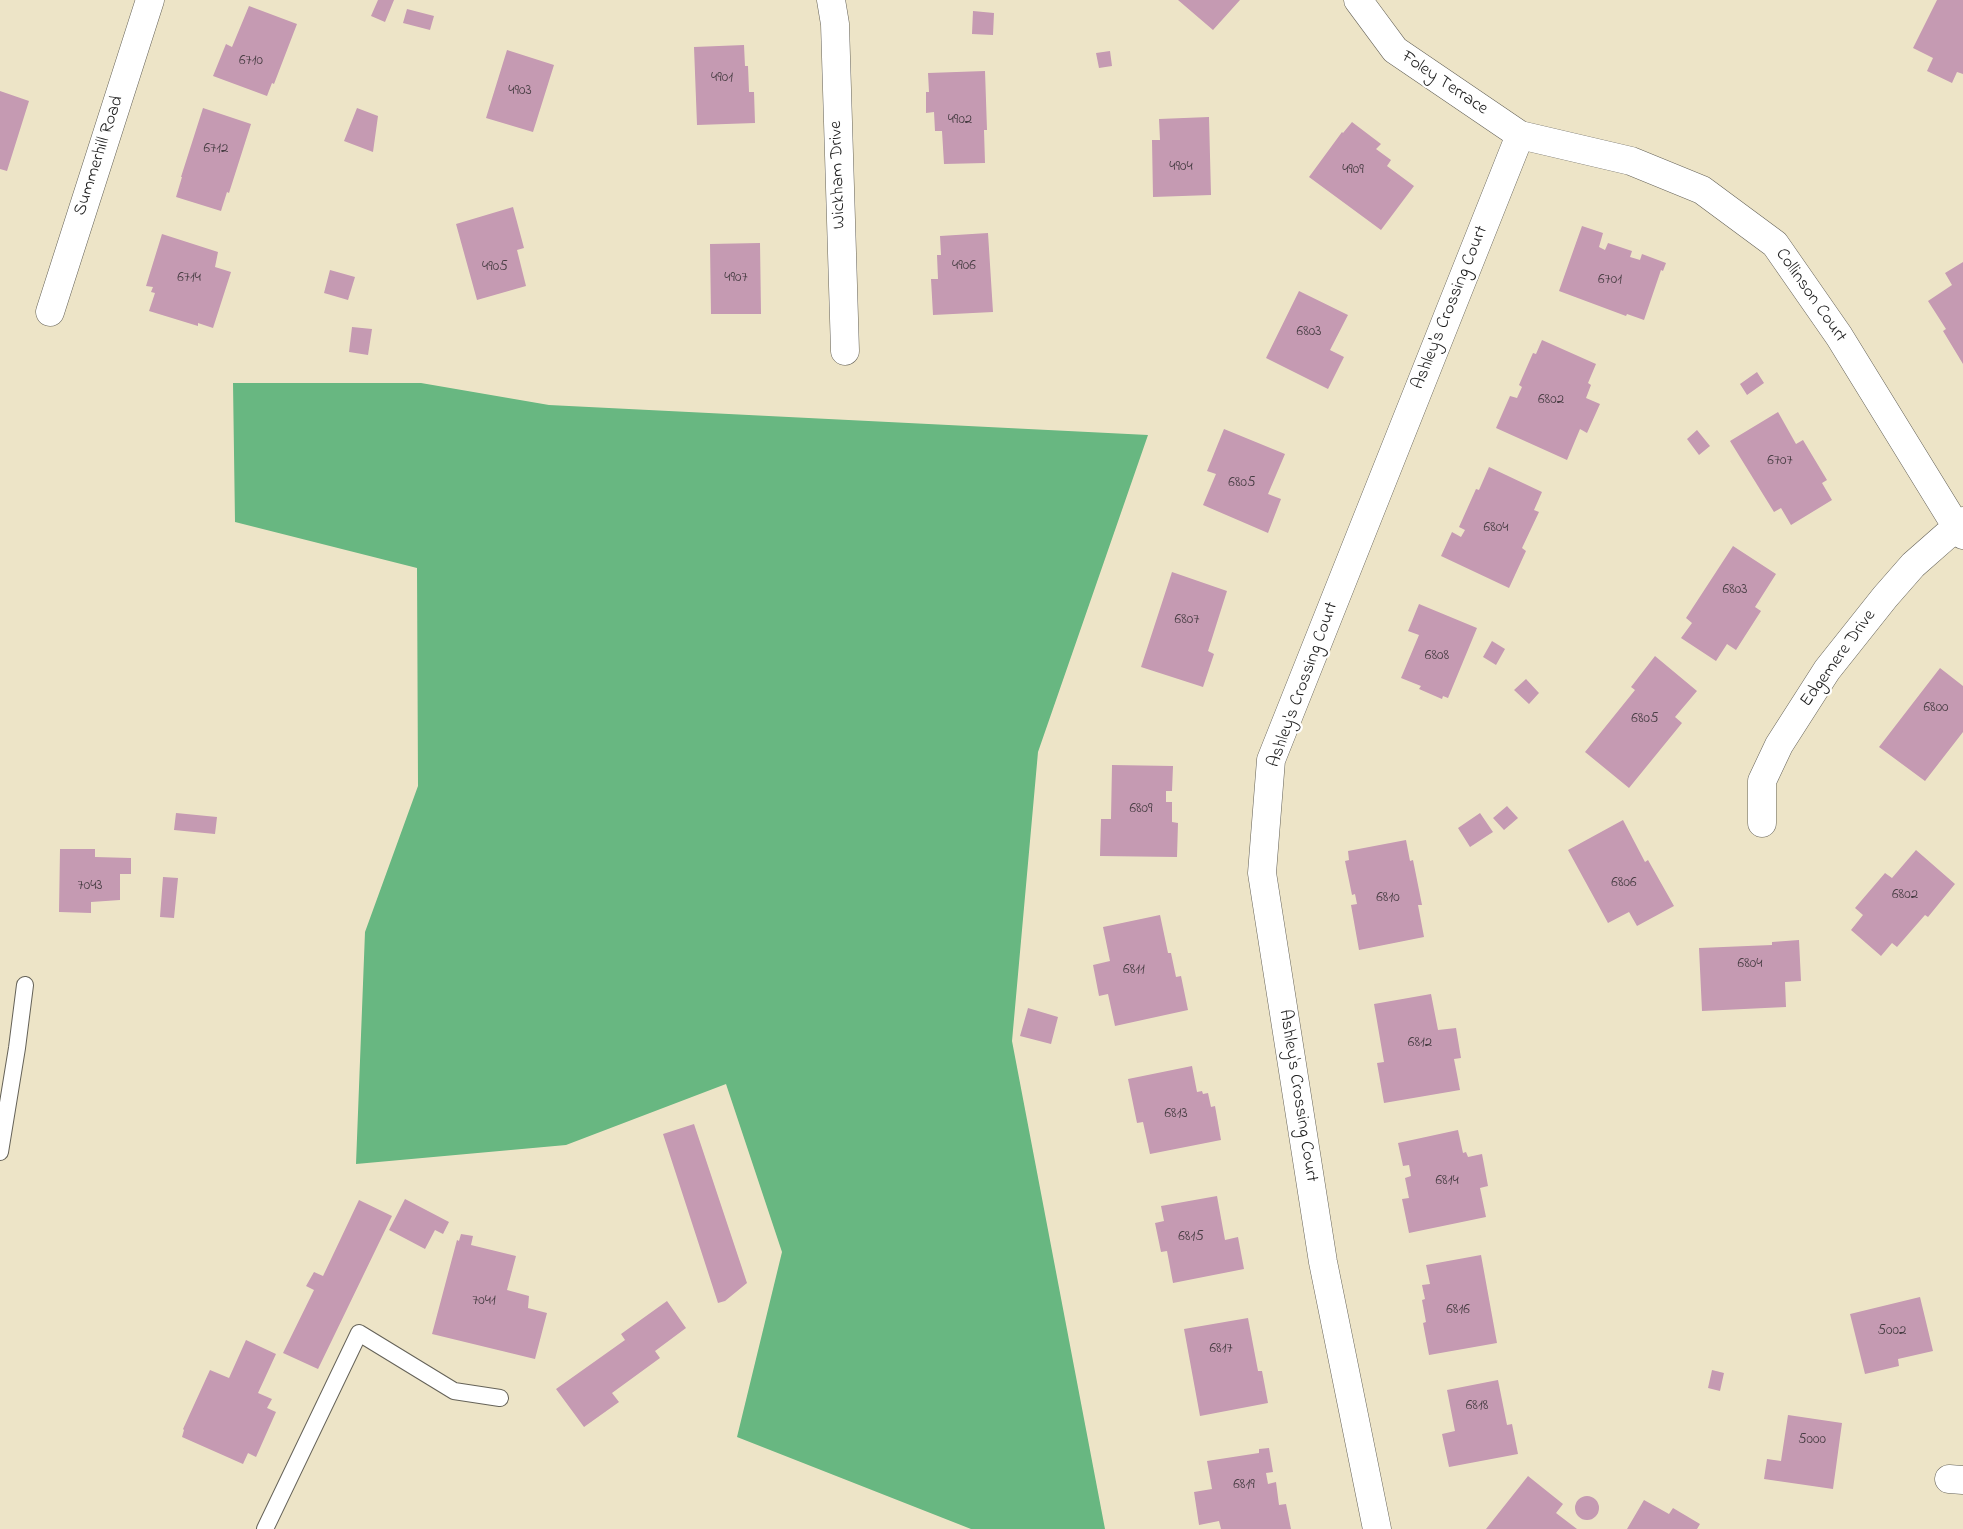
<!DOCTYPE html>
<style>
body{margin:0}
canvas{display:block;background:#ede4c7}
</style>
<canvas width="1963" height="1529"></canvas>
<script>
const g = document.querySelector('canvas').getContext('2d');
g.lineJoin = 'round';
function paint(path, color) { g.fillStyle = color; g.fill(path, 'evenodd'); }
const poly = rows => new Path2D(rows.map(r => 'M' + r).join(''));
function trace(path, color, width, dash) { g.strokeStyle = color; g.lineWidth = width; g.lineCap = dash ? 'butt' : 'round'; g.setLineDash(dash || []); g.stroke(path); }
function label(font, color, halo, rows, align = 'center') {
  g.font = font + ' "Indie Flower",sans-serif'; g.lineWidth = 4.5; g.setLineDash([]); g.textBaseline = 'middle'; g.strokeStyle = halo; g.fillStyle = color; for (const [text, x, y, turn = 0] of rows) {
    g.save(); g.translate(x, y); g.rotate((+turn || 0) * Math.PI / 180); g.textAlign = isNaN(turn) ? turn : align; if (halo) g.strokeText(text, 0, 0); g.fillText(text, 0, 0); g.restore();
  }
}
paint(poly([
 [233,383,421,383,549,405,1148,435,1038,752,1012,1041,1105,1529,971,1529,737,1437,782,1252,726,1084,566,1145,356,1164,365,932,418,786,417,568,235,522]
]), '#68b781');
paint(poly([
 [378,0,394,0,385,22,371,16],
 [1178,0,1240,0,1213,30],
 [1937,0,1963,0,1963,74,1957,72,1952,83,1927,71,1933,58,1913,48],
 [249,6,297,24,274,84,272,83,267,96,213,76,226,44,232,47],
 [407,9,434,16,430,30,403,23],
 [973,11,994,13,993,35,972,34],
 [744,45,745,66,748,66,749,92,754,92,755,123,697,125,694,47],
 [507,50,554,65,533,132,486,118],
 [1110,51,1112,66,1099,68,1096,53],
 [985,71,987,130,984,130,985,163,944,164,942,131,935,131,934,112,926,113,926,92,929,92,928,73],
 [0,91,29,101,7,171,0,169],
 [203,108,251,124,229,193,227,192,221,211,176,197,182,177,181,177],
 [357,108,378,116,373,152,344,141],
 [1209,117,1211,195,1153,197,1152,140,1160,140,1159,119],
 [1352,122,1381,144,1376,149,1391,160,1387,166,1414,186,1381,230,1309,177,1342,132,1343,133],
 [513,207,524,248,517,250,526,286,477,300,456,224],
 [1582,226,1603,233,1599,247,1605,250,1608,243,1632,251,1630,257,1640,260,1642,254,1666,263,1663,271,1661,270,1644,320,1627,314,1626,316,1559,291],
 [988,233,993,312,933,315,931,279,938,279,937,255,941,255,940,236],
 [162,234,218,252,215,267,231,272,213,328,198,323,198,326,149,311,155,293,151,292,153,287,146,286],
 [760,243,761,314,711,314,710,244],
 [1963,262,1963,364,1943,331,1946,329,1928,301,1952,285,1945,273],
 [330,270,355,277,348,300,324,293],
 [1299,291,1348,315,1330,350,1344,357,1328,389,1266,358],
 [352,327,372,329,368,355,349,352],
 [1542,340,1596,364,1588,383,1591,385,1586,398,1600,404,1587,433,1580,429,1567,460,1496,428,1510,396,1517,398,1522,387,1519,385,1533,353,1536,354],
 [1757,372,1764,383,1747,395,1740,384],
 [1778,412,1796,444,1803,440,1827,480,1822,483,1832,500,1791,525,1781,508,1774,512,1730,441],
 [1224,429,1285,454,1268,494,1281,499,1268,533,1203,505,1216,474,1207,471],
 [1697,430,1710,446,1699,455,1687,439],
 [1489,467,1542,492,1534,510,1539,512,1522,548,1526,551,1509,588,1441,556,1452,532,1461,537,1465,530,1459,527,1476,489,1479,490],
 [1733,546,1776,574,1755,607,1761,611,1736,650,1727,644,1716,661,1681,638,1692,623,1686,618],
 [1172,572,1227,591,1208,651,1214,654,1203,687,1141,667],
 [1419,604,1477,628,1448,698,1443,696,1442,699,1419,689,1421,686,1401,678,1419,635,1408,631],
 [1492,641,1505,649,1496,665,1483,657],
 [1655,656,1697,691,1675,717,1682,723,1629,788,1585,752,1635,690,1631,687],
 [1940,668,1963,686,1963,732,1925,781,1879,747],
 [1526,679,1539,693,1529,704,1514,690],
 [1112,765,1173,766,1172,791,1166,791,1166,802,1172,802,1172,822,1178,823,1177,857,1100,856,1101,819,1111,819],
 [1507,806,1518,818,1504,830,1493,818],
 [176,813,217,817,215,834,174,830],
 [1480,813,1493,832,1470,847,1458,828],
 [1623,820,1645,862,1648,860,1674,906,1637,926,1629,912,1608,923,1568,850],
 [1406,840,1410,861,1413,860,1422,905,1418,905,1424,937,1359,950,1351,905,1357,904,1355,894,1352,895,1345,861,1349,860,1348,851],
 [60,849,95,849,95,857,131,858,131,874,120,874,120,900,91,902,91,913,59,912],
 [1916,850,1955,884,1928,917,1925,915,1897,947,1892,943,1881,956,1851,930,1863,915,1855,908,1885,873,1892,878],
 [163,877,178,878,174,918,160,917],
 [1160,915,1168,953,1171,953,1176,977,1181,976,1188,1010,1115,1026,1108,994,1099,996,1093,965,1110,961,1103,927],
 [1799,940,1801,981,1785,982,1786,1007,1702,1011,1699,948,1772,945,1772,942],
 [1431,994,1438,1030,1456,1028,1461,1058,1454,1059,1460,1090,1384,1103,1377,1063,1384,1062,1374,1004],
 [1028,1008,1058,1017,1051,1044,1020,1036],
 [1192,1066,1197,1092,1202,1091,1203,1094,1208,1093,1211,1107,1215,1106,1221,1140,1150,1154,1143,1122,1137,1123,1128,1079],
 [694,1124,747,1283,725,1301,718,1303,663,1134],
 [1458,1130,1463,1153,1466,1152,1468,1157,1482,1154,1488,1186,1480,1188,1486,1217,1409,1233,1402,1199,1409,1198,1405,1178,1411,1176,1409,1165,1403,1166,1398,1143],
 [1217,1196,1225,1240,1238,1237,1244,1269,1173,1283,1167,1251,1161,1252,1155,1223,1164,1221,1161,1206],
 [405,1199,449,1222,443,1234,435,1230,425,1249,389,1230],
 [359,1200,392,1216,318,1369,283,1353,314,1290,306,1286,314,1272,323,1276],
 [461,1234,473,1236,471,1245,516,1256,507,1290,529,1296,528,1308,547,1313,535,1359,432,1334,457,1240,459,1241],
 [1481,1255,1497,1343,1429,1355,1423,1323,1426,1322,1422,1300,1425,1299,1422,1285,1430,1284,1426,1265],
 [1920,1297,1933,1351,1898,1359,1899,1366,1865,1374,1850,1314],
 [667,1301,686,1328,655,1351,660,1358,612,1393,619,1402,584,1427,556,1389,625,1340,621,1334],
 [1248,1318,1258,1371,1262,1371,1268,1403,1200,1416,1184,1329],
 [246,1340,276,1354,258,1393,272,1399,267,1408,276,1412,256,1457,248,1453,243,1464,182,1437,184,1430,183,1429,210,1370,229,1378],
 [1712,1370,1724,1373,1720,1391,1708,1388],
 [1498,1380,1507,1425,1512,1424,1518,1454,1449,1467,1442,1434,1455,1431,1447,1390],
 [1788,1415,1842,1423,1833,1489,1764,1479,1767,1459,1781,1461],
 [1269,1448,1273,1472,1266,1473,1268,1484,1276,1482,1279,1505,1286,1504,1291,1529,1221,1529,1219,1521,1199,1525,1194,1492,1212,1489,1207,1461,1259,1453,1259,1449],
 [1528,1476,1563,1504,1556,1513,1577,1529,1486,1529],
 '1575 1508a12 12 0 1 1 24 0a12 12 0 1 1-24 0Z',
 [1644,1500,1669,1514,1673,1508,1700,1524,1697,1529,1627,1529]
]), '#c59ab2');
const lane = poly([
 [0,1152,17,1048,25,985],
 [265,1529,359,1333,454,1391,500,1398]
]);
const street = poly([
 [831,0,835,24,845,351],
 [1358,0,1395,50,1520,135,1631,161,1702,190,1775,244,1839,336,1956,526,1963,535],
 [50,312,150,0],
 [1762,823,1762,781,1779,745,1827,670,1885,597,1913,565,1963,521],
 [1949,1479,1963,1480],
 [1377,1529,1323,1262,1262,873,1271,760,1520,135]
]);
trace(lane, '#656258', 18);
trace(street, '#656258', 29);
trace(lane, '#fff', 16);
trace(street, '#fff', 28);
label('15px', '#463c42', null, [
 ["6710",251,62],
 ["4901",722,79],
 ["4903",520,92],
 ["4902",960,121],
 ["6712",216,150],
 ["4904",1181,168],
 ["4909",1353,171],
 ["4906",964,267],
 ["4905",495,268],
 ["6714",189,279],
 ["4907",736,279],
 ["6701",1610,281],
 ["6803",1309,333],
 ["6802",1551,401],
 ["6707",1780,462],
 ["6805",1242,484],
 ["6804",1496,529],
 ["6803",1735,591],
 ["6807",1187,621],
 ["6808",1437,657],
 ["6800",1936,709],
 ["6805",1645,720],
 ["6809",1141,810],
 ["6806",1624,884],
 ["7043",90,887],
 ["6802",1905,896],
 ["6810",1388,899],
 ["6804",1750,965],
 ["6811",1134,971],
 ["6812",1420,1044],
 ["6813",1176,1115],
 ["6814",1447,1182],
 ["6815",1191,1238],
 ["7041",484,1302],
 ["6816",1458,1311],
 ["5002",1892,1332],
 ["6817",1221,1350],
 ["6818",1477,1407],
 ["5000",1812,1441],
 ["6819",1244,1486]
]);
label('18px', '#1c1c1c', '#fff', [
 ["Foley Terrace",1444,84,34],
 ["Summerhill Road",100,156,-72],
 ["Wickham Drive",839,175,-92],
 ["Collinson Court",1810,296,55],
 ["Ashley's Crossing Court",1451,308,-68],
 ["Edgemere Drive",1839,659,-54],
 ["Ashley's Crossing Court",1304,685,-70],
 ["Ashley's Crossing Court",1297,1096,81]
]);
</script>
